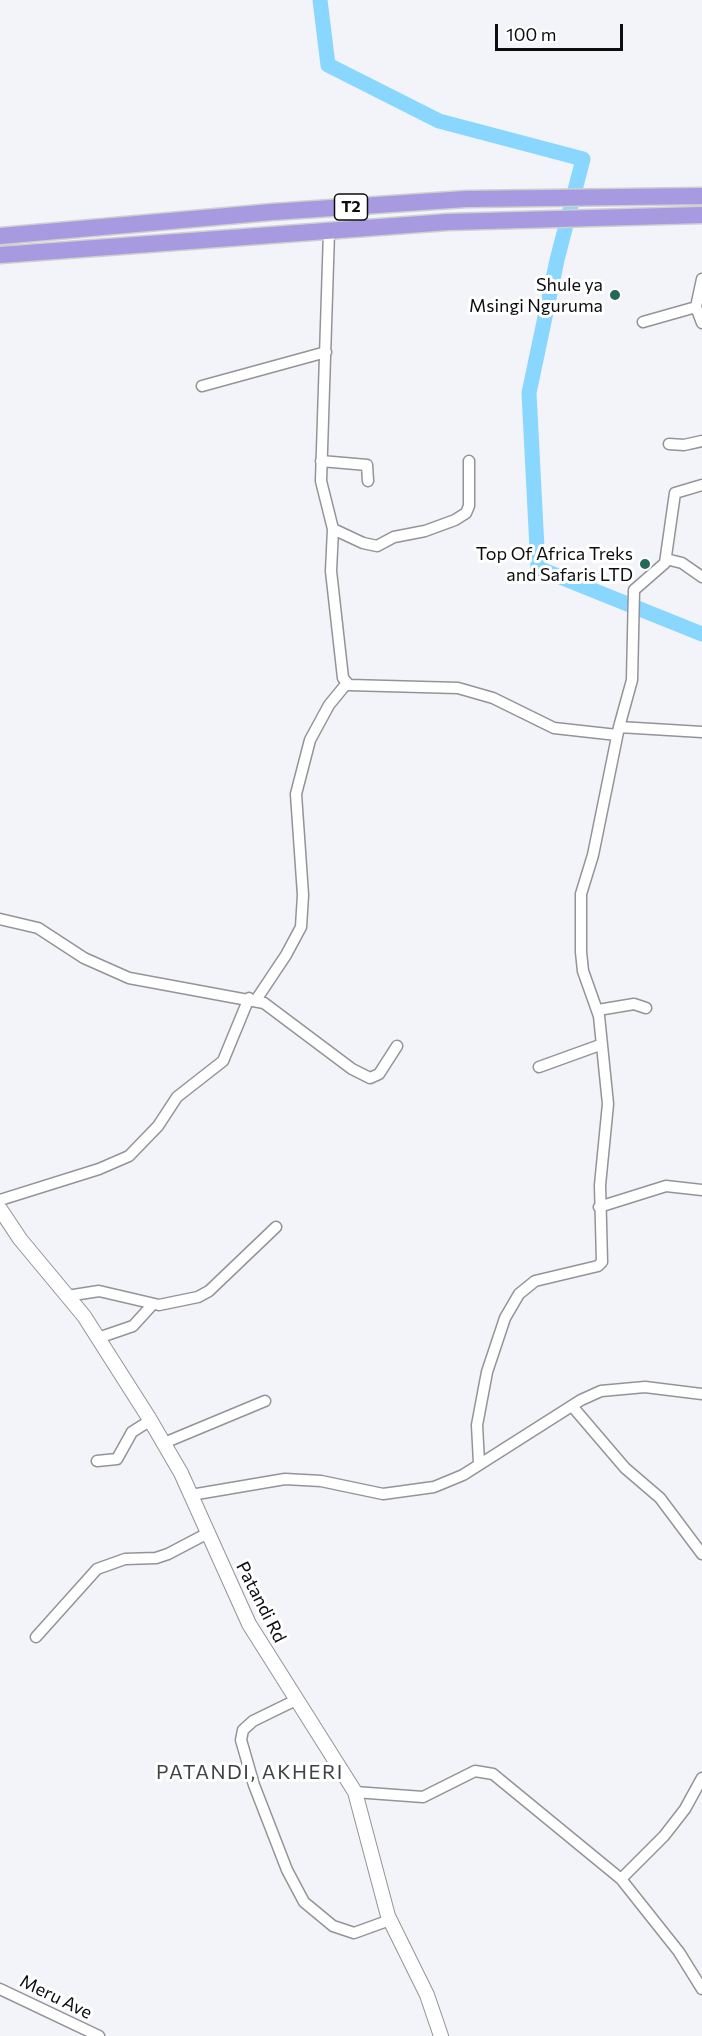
<!DOCTYPE html>
<style>
body{margin:0}
#map{position:relative;width:702px;height:2036px;overflow:hidden;background:#f2f4f9;font-family:Commissioner,sans-serif}
canvas{display:block}
.scale{position:absolute;left:495px;top:24px;width:128px;height:27px;box-sizing:border-box;border:3px solid #0d0d0f;border-top:0;padding-left:8px;font-size:18px;line-height:21px;white-space:nowrap;color:#0d0d0f;-webkit-text-stroke:4px #fff;paint-order:stroke}
</style>
<div id="map">
<canvas width="702" height="2036"></canvas>
<div class="scale">100 m</div>
</div>
<script>
const g = document.querySelector('canvas').getContext('2d');
g.lineJoin = 'round';
const poly = rows => new Path2D(rows.map(r => 'M' + r).join(''));
function trace(path, color, width, dash) { g.strokeStyle = color; g.lineWidth = width; g.lineCap = dash ? 'butt' : 'round'; g.setLineDash(dash || []); g.stroke(path); }
function label(font, color, halo, rows, align = 'center') {
  g.font = font + ' Commissioner,sans-serif'; g.lineWidth = 6; g.setLineDash([]); g.textBaseline = 'middle'; g.strokeStyle = halo; g.fillStyle = color; for (const [text, x, y, turn = 0] of rows) {
    g.save(); g.translate(x, y); g.rotate((+turn || 0) * Math.PI / 180); g.textAlign = isNaN(turn) ? turn : align; if (halo) g.strokeText(text, 0, 0); g.fillText(text, 0, 0); g.restore();
  }
}
trace(poly([
 [320,0,328,65,439,121,583,159,557,260,529,393,538,568,702,634]
]), '#89d6fe', 15);
const minor = poly([
 [329,232,321,481,333,529,331,571,343,678,349,685,458,688,493,698,554,728,617,735],
 [702,279,696,307,702,323],
 [643,322,696,307],
 [202,386,326,352],
 [669,444,684,445,702,441],
 [321,461,367,465,368,481],
 [333,529,363,543,377,546,394,537,425,531,455,520,466,513,469,506,469,461],
 [666,559,682,563,702,577],
 [619,727,702,732],
 [0,919,38,928,84,958,129,978,264,1003,352,1069,370,1078,379,1074,397,1046],
 [256,1000,286,955,301,927,303,895,296,794,310,740,329,705,347,683],
 [598,1010,634,1004,646,1008],
 [539,1067,600,1045],
 [0,1200,99,1169,129,1156,158,1126,177,1097,223,1061,249,998],
 [599,1207,666,1186,702,1190],
 [67,1296,99,1291,159,1305,198,1297,209,1291,276,1227],
 [98,1338,133,1326,153,1304],
 [572,1406,625,1468,660,1498,702,1554],
 [164,1443,265,1401],
 [97,1461,117,1459,132,1432,151,1420],
 [479,1463,477,1425,487,1372,505,1318,519,1294,535,1281,598,1266,602,1262,600,1185,608,1104,599,1016,583,971,581,952,581,894,593,855,619,727,632,680,634,590,665,563,675,493,702,485],
 [191,1495,285,1479,321,1481,383,1494,434,1487,463,1475,581,1400,601,1391,645,1387,702,1394],
 [36,1637,97,1569,125,1559,156,1558,168,1554,208,1533],
 [296,1700,253,1721,243,1730,241,1740,254,1785,287,1870,304,1902,333,1926,354,1933,390,1920],
 [355,1792,423,1797,475,1771,493,1774,621,1879,679,1952,702,1989],
 [621,1879,664,1836,685,1809,702,1778],
 [0,1989,99,2036]
]);
const tertiary = poly([
 [0,1209,20,1239,84,1316,149,1418,181,1473,249,1624,355,1792,388,1916,427,1995,441,2036]
]);
const trunk = poly([
 [0,236,272,212,466,199,702,196],
 [0,255,448,222,702,215]
]);
trace(minor, '#939498', 13);
trace(tertiary, '#939498', 16);
trace(trunk, '#cfcfcf', 19);
trace(minor, '#fff', 10);
trace(tertiary, '#fff', 14);
trace(trunk, '#a79ae0', 16);
for (const [x, y, r, color] of [
 [615,295,6,"#256858"],
 [645,564,6,"#256858"]
]) { const dot = new Path2D(); dot.arc(x, y, r, 0, 2 * Math.PI); g.fillStyle = color; g.fill(dot); trace(dot, '#fff', 2); }
for (const [x, y, w] of [
 [351,207,33]
]) { const box = new Path2D(); box.roundRect(x - w / 2, y - 13, w, 26, 4.5); g.fillStyle = '#fff'; g.fill(box); trace(box, '#0d0d0f', 1.5); }
label('bold 16px', '#0d0d0f', null, [
 ["T2",351,207]
]);
label('18px', '#0d0d0f', '#fff', [
 ["Shule ya",603,285],
 ["Msingi Nguruma",603,306],
 ["Top Of Africa Treks",633,554],
 ["and Safaris LTD",633,575]
], 'right');
label('18px', '#0d0d0f', '#fff', [
 ["Patandi Rd",261,1602,63],
 ["Meru Ave",56,1997,26]
]);
g.letterSpacing = '1.5px';
label('20px', '#414246', '#fff', [
 ["PATANDI, AKHERI",250,1772]
]);
g.letterSpacing = '0px';
</script>
